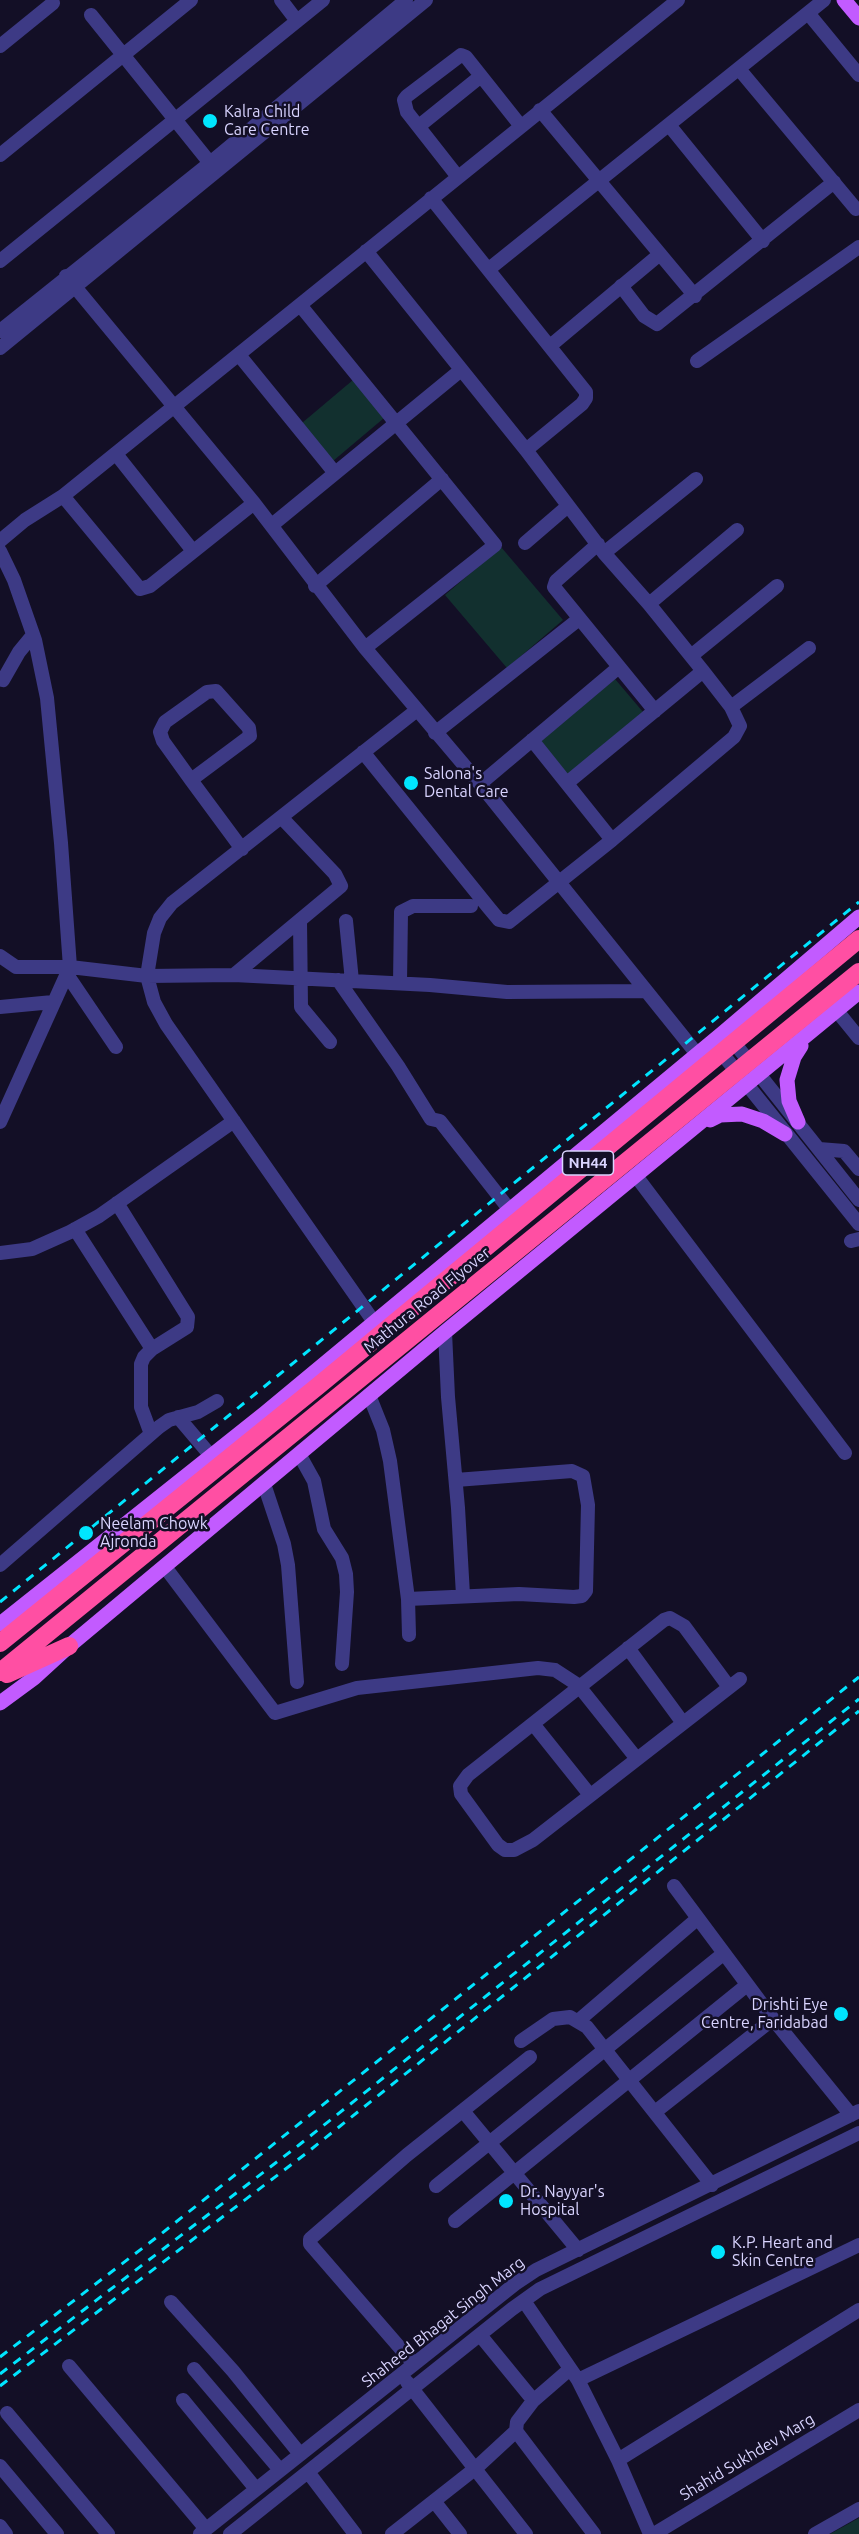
<!DOCTYPE html>
<style>
body{margin:0}
canvas{display:block;background:#130f26}
</style>
<canvas width="859" height="2534"></canvas>
<script>
const g = document.querySelector('canvas').getContext('2d');
g.lineJoin = 'round';
function paint(path, color) { g.fillStyle = color; g.fill(path, 'evenodd'); }
const poly = rows => new Path2D(rows.map(r => 'M' + r).join(''));
function trace(path, color, width, dash) { g.strokeStyle = color; g.lineWidth = width; g.lineCap = dash ? 'butt' : 'round'; g.setLineDash(dash || []); g.stroke(path); }
function label(font, color, halo, rows, align = 'center') {
  g.font = font + ' Ubuntu,sans-serif'; g.lineWidth = 5; g.setLineDash([]); g.textBaseline = 'middle'; g.strokeStyle = halo; g.fillStyle = color; for (const [text, x, y, turn = 0] of rows) {
    g.save(); g.translate(x, y); g.rotate((+turn || 0) * Math.PI / 180); g.textAlign = isNaN(turn) ? turn : align; if (halo) g.strokeText(text, 0, 0); g.fillText(text, 0, 0); g.restore();
  }
}
paint(poly([
 [353,380,384,418,333,461,302,423],
 [501,547,563,620,507,668,445,595],
 [615,679,643,712,568,775,540,742],
 [859,2518,859,2534,830,2534]
]), '#12302f');
trace(poly([
 [281,0,297,21],
 [808,13,859,75],
 [91,15,210,163],
 [0,46,53,3],
 [739,69,856,209],
 [540,110,695,296],
 [669,125,763,241],
 [419,126,481,76],
 [0,155,191,0],
 [458,177,407,112,404,100,407,96,461,55,466,57,520,125],
 [431,198,586,392,586,398,582,404,526,450],
 [0,261,323,0],
 [489,269,824,0],
 [66,276,254,503,365,648,480,784,697,1054],
 [621,286,644,316,657,324,834,182],
 [300,305,495,545,365,648],
 [0,331,210,163,406,0],
 [550,346,660,254],
 [0,348,426,0],
 [239,355,335,473],
 [697,361,859,247],
 [116,454,193,551],
 [63,496,140,589,150,586,254,503],
 [272,525,461,370],
 [0,541,25,520,63,496,678,0],
 [525,543,568,506],
 [598,544,556,581,554,587,655,711],
 [0,551,14,580,35,640,47,698,61,843,70,967,0,1122],
 [604,553,696,479],
 [315,586,442,479],
 [649,604,737,530],
 [691,656,777,586],
 [0,679,3,680,19,652,33,635],
 [731,707,809,648],
 [435,733,579,619],
 [532,740,612,840],
 [363,752,489,908,499,920,509,922,612,840,734,737,740,726,731,707,703,671,649,604,604,553,526,450,366,251],
 [191,780,250,736,249,728,216,691,207,692,165,722,160,732,163,741,191,780,242,849],
 [567,783,703,671],
 [480,784,619,667],
 [300,921,301,1007,330,1042],
 [346,921,352,981],
 [0,956,16,967,70,967,147,976,234,975,430,985,507,992,646,991],
 [66,973,116,1047],
 [234,975,341,886,335,874,281,817],
 [338,980,398,1066,431,1119,440,1121,509,1209],
 [400,983,401,912,413,906,471,906],
 [0,1007,53,1002],
 [837,1011,859,1038],
 [728,1035,859,1200],
 [716,1046,859,1224],
 [819,1149,844,1151,859,1169],
 [636,1176,845,1453],
 [117,1203,188,1317,187,1327,152,1349,144,1357,141,1364,141,1407,151,1434],
 [75,1229,152,1349],
 [851,1241,859,1239],
 [0,1253,32,1249,70,1232,99,1216,234,1121],
 [374,1322,166,1024,154,1002,147,976,154,933,160,918,172,903,417,710],
 [445,1332,448,1397,458,1508,463,1595],
 [369,1395,383,1430,390,1461,408,1599,409,1635],
 [178,1417,211,1456],
 [299,1454,314,1481,324,1529,342,1558,346,1574,347,1592,342,1664],
 [264,1484,284,1544,288,1565,297,1682],
 [0,1565,159,1427,169,1420,198,1412,217,1401],
 [165,1567,275,1713,357,1688,538,1668,555,1670,578,1685,637,1759],
 [408,1599,519,1594,574,1597,582,1596,586,1591,588,1505,583,1476,572,1471,456,1480],
 [628,1648,683,1723],
 [729,1687,684,1626,670,1618,664,1620,468,1775,460,1786,461,1794,498,1845,505,1850,514,1850,533,1840,740,1679],
 [534,1725,590,1795],
 [674,1886,773,2019,851,2115],
 [578,2021,697,1919],
 [521,2041,553,2019,570,2017,587,2027,712,2185],
 [463,2111,578,2250],
 [655,2112,773,2019],
 [436,2186,723,1954],
 [455,2221,747,1985],
 [524,2301,578,2380,618,2460,650,2534],
 [171,2302,233,2371,300,2454],
 [480,2335,529,2395],
 [414,2364,310,2244,310,2239,407,2155,530,2057],
 [69,2366,206,2529],
 [194,2369,280,2470],
 [578,2380,859,2245],
 [407,2382,526,2534],
 [183,2400,256,2489],
 [7,2413,108,2534],
 [516,2431,594,2534],
 [618,2460,859,2310],
 [0,2466,57,2534],
 [308,2472,355,2534],
 [434,2501,460,2534],
 [0,2526,6,2534],
 [200,2534,515,2284,536,2270,859,2111],
 [230,2534,512,2309,540,2289,859,2133],
 [392,2534,476,2468,516,2431,517,2422,533,2401,570,2369],
 [654,2534,859,2410],
 [815,2534,859,2509]
]), '#3d3a85', 14);
trace(poly([
 [844,0,859,18],
 [710,1120,720,1115,742,1114,763,1121,785,1134],
 [798,1122,789,1101,787,1080,794,1057,801,1046],
 [0,1624,265,1413,724,1032,859,917],
 [0,1703,34,1678,69,1646,445,1332,859,992]
]), '#c25bff', 15);
trace(poly([
 [0,1643,318,1386,859,939],
 [0,1672,859,972],
 [7,1674,69,1646]
]), '#ff4fa3', 18);
trace(poly([
 [0,1602,859,902],
 [0,2357,161,2234,859,1677],
 [0,2374,299,2145,859,1699],
 [0,2386,304,2155,859,1711]
]), '#00e5ff', 3, [9, 8]);
for (const [x, y, r, color] of [
 [210,121,8,"#00e5ff"],
 [411,783,8,"#00e5ff"],
 [86,1533,8,"#00e5ff"],
 [841,2014,8,"#00e5ff"],
 [506,2201,8,"#00e5ff"],
 [718,2252,8,"#00e5ff"]
]) { const dot = new Path2D(); dot.arc(x, y, r, 0, 2 * Math.PI); g.fillStyle = color; g.fill(dot); trace(dot, '#130f26', 2); }
for (const [x, y, w] of [
 [588,1163,51]
]) { const box = new Path2D(); box.roundRect(x - w / 2, y - 12, w, 24, 4.5); g.fillStyle = '#130f26'; g.fill(box); trace(box, '#d9d4ff', 1.5); }
label('bold 15px', '#d9d4ff', null, [
 ["NH44",588,1163]
]);
label('16px', '#d9d4ff', '#130f26', [
 ["Kalra Child",224,112],
 ["Care Centre",224,130],
 ["Salona's",424,774],
 ["Dental Care",424,792],
 ["Neelam Chowk",100,1524],
 ["Ajronda",100,1542],
 ["Drishti Eye",828,2005,"right"],
 ["Centre, Faridabad",828,2023,"right"],
 ["Dr. Nayyar's",520,2192],
 ["Hospital",520,2210],
 ["K.P. Heart and",732,2243],
 ["Skin Centre",732,2261]
], 'left');
label('16px', '#d9d4ff', '#130f26', [
 ["Mathura Road Flyover",427,1300,-39],
 ["Shaheed Bhagat Singh Marg",443,2322,-38],
 ["Shahid Sukhdev Marg",747,2457,-31]
]);
</script>
